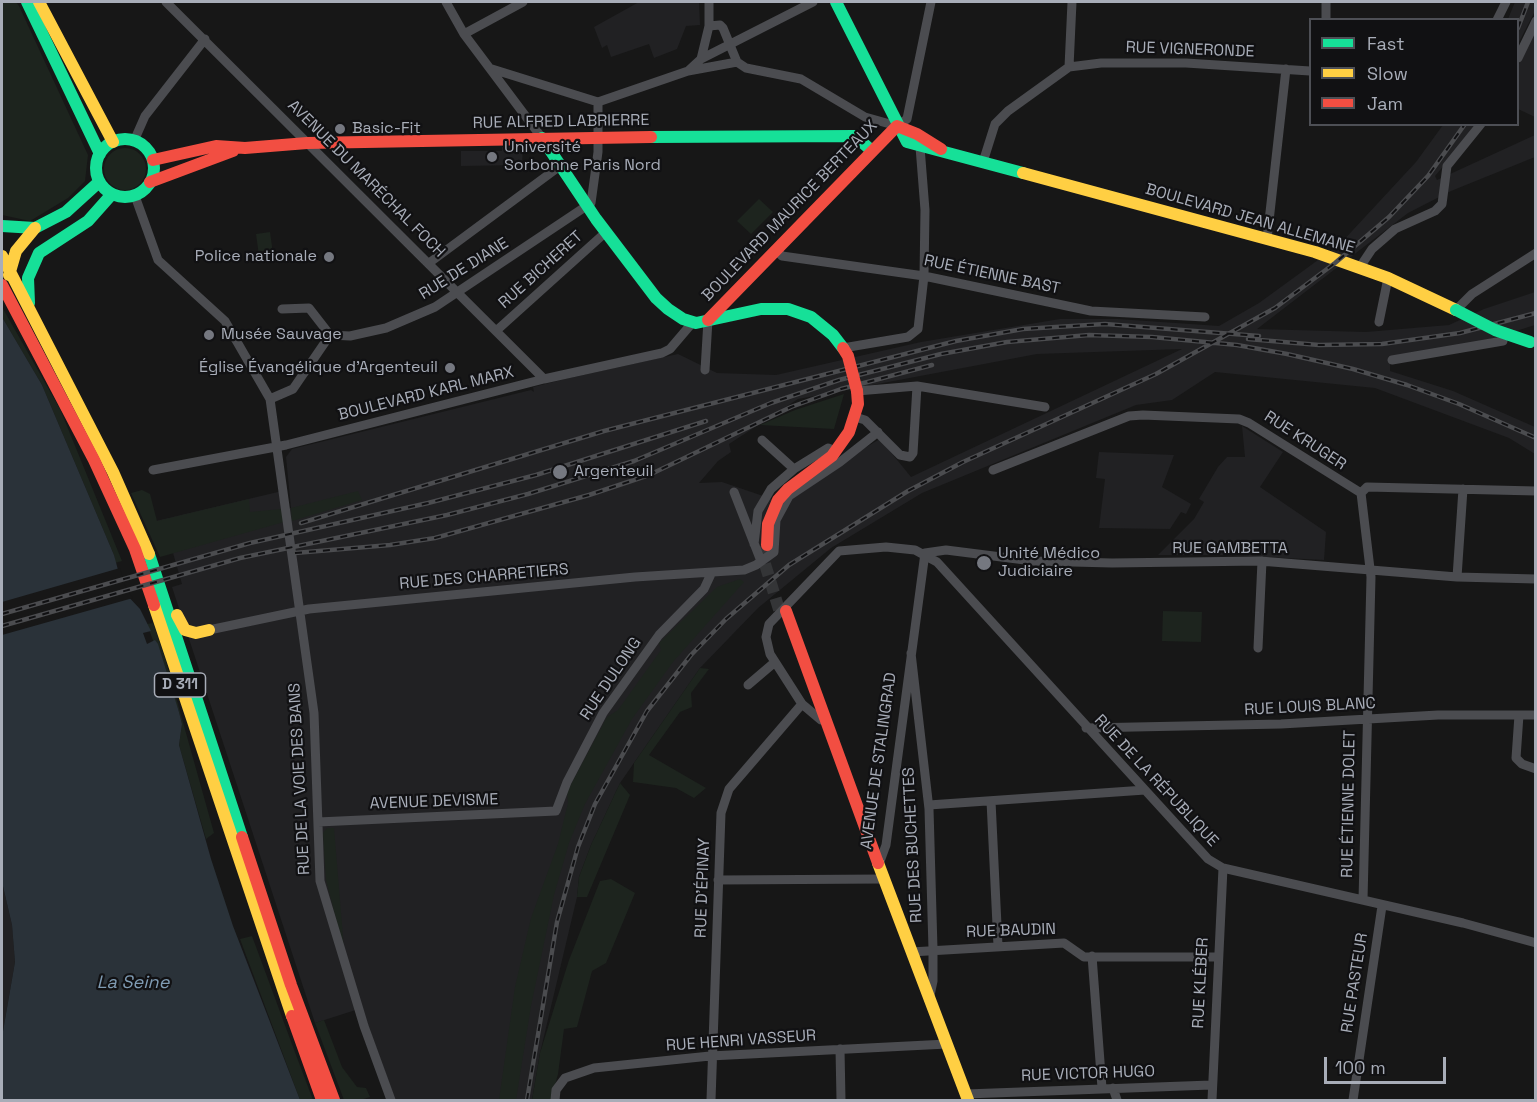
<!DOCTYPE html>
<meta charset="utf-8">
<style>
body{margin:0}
#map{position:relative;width:1537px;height:1102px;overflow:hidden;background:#171717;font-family:"Space Grotesk",sans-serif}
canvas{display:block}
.frame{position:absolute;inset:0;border:3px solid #a8adb8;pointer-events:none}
.legend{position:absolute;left:1309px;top:18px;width:210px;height:108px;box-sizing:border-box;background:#111113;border:2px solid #4d4f55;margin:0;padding:8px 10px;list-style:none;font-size:18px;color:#a8adb8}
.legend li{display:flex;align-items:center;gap:12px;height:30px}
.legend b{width:30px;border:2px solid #4d4f55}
.scale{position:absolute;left:1324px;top:1057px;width:122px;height:27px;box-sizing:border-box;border:3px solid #a8adb8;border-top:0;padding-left:8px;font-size:18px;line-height:21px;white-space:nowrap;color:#a8adb8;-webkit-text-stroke:4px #111113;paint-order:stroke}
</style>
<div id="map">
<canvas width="1537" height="1102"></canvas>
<div class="frame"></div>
<ul class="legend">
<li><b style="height:8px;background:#16e098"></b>Fast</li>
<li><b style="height:8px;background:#ffcf43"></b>Slow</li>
<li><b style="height:8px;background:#f24e42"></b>Jam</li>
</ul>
<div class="scale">100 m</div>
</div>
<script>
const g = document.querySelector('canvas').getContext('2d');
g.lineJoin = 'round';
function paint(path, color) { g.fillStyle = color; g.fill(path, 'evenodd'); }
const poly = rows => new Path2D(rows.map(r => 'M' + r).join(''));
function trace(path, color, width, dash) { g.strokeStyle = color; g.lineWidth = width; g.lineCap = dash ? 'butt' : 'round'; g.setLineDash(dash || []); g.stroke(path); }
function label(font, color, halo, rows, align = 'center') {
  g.font = font + ' "Space Grotesk",sans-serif'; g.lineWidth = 4.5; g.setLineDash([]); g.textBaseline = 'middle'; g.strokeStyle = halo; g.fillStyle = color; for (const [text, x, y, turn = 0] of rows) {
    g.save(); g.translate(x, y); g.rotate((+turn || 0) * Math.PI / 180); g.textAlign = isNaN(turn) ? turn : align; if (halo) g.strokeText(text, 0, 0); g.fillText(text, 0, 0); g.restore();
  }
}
paint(poly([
 [639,2,699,2,700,25,686,26,677,49,654,58,649,44,611,57,607,45,602,48,594,27],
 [1515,2,1535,2,1535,11,1518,44,1518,20,1508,19],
 [1535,28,1535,117,1518,109,1518,66],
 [1443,125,1475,125,1468,137,1435,176,1437,180,1535,135,1535,157,1451,191,1408,213,1257,329,1366,332,1449,325,1484,309,1535,292,1535,325,1484,341,1390,357,1390,371,1453,391,1535,427,1535,454,1509,438,1375,388,1215,372,1172,400,1136,405,922,493,831,548,758,608,700,668,620,783,591,845,579,877,577,897,540,1053,532,1100,395,1100,362,1008,315,1023,172,587,182,584,173,553,156,521,282,491,285,509,291,508,286,457,292,449,531,390,534,392,533,387,565,379,678,354,717,373,776,375,921,342,1060,319,1118,319,1219,326,1259,303,1340,244,1416,162],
 [1182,349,911,477,880,439,775,500,722,482,699,483,718,461,731,452,729,444,798,399,1037,354],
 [502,147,523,147,522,165,461,166,461,151,502,151],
 [1242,426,1283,452,1260,487,1326,532,1324,560,1226,555,1158,555,1194,519,1204,502,1199,499,1218,467,1227,457,1245,457],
 [1099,452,1174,455,1162,487,1191,504,1186,514,1181,512,1170,529,1099,528,1105,479,1096,478],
 [2,882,12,925,15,962,2,1037]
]), '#212123');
paint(poly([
 [2,2,16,2,19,6,88,155,85,181,68,198,30,221,2,215],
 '104 169a21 21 0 1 1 42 0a21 21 0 1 1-42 0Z',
 [759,199,773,212,751,234,737,221],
 [270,232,274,261,260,263,256,234],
 [2,307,60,409,122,561,115,563,114,555,42,385,2,317],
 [844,394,834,429,760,425,795,410],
 [142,490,150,494,157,521,249,499,250,512,281,509,284,522,160,557,131,493],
 [358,491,362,500,292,521,291,508],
 [740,579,744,582,673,662,632,719,585,804,569,843,554,895,531,1006,516,1100,499,1100,515,987,531,918,558,844,568,803,567,792,607,717,618,710,661,650,659,643,717,587],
 [1163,611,1202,612,1201,642,1162,641],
 [153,623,165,658,214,833,206,839,179,745,182,724,179,712,147,624],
 [700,668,709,669,691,693,692,707,680,712,649,755,706,788,694,798,676,788,633,782,634,763],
 [620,783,630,795,587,897,577,897,579,877,591,845],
 [327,828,334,828,344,949,326,880,323,833],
 [611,879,635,893,606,963,592,971,577,1027,564,1029,558,1074,551,1100,532,1100,540,1053,569,960,600,881],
 [252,936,296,1055,313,1100,300,1100,240,939],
 [324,1020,342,1067,357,1087,366,1088,370,1097,360,1100,344,1100,315,1023]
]), '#1d241e');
paint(poly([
 [2,317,42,385,114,555,124,592,140,609,151,631,143,633,147,644,155,640,158,644,179,712,182,724,179,745,211,859,233,926,300,1100,2,1100,2,1037,15,962,12,925,2,882]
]), '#2a3239');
paint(poly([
 [120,568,126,589,133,598,2,635,2,602]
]), '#171717');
trace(poly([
 [763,546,765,564,781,616]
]), '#343537', 12, [12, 6]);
trace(poly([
 [166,2,544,379],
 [446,2,464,34,542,138],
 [1326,2,1326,20],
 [1497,20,1506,2],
 [709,26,720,25,723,28,737,62,746,68,801,79,865,117,897,126,907,119,931,2],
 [464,34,523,2],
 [1518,58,1536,21],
 [701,59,709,26,709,2],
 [1069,67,1072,2],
 [492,69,598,102,688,71,737,62],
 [688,71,701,59,813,2],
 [134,141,145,116,205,39],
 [983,162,995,124,1008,111,1069,67,1101,63,1186,63,1310,71],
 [135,196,158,260,225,321,270,399,314,713,320,881,364,1026,391,1100],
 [1267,239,1286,69],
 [776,250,782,256,924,276,1091,311,1205,317],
 [429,263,560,166],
 [1360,267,1372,249,1395,229,1435,211,1442,204,1447,166,1481,124],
 [282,309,309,308,330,335],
 [1456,310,1472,294,1536,253],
 [1379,322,1388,278],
 [496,331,606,232],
 [843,348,908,337,918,329,924,276,925,210,920,147],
 [1392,360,1503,341,1504,333],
 [705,370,708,320],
 [917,386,1045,407],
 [270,399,293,389,330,335,350,336,386,328,435,307,591,203,598,152,598,102],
 [855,417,865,420,900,455,910,457,913,453,917,386,857,391],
 [762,440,794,469],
 [153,470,286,445,544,379,662,353,670,349,693,322],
 [993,470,1129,416,1143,415,1239,419,1249,423,1361,493,1367,487,1536,491],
 [734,492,761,561],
 [1361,493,1371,577,1363,900],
 [754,544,758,511,771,489,794,469,828,448,833,450],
 [925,553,946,550,1033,561,1112,563,1260,561,1457,577,1536,579],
 [1457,577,1463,489],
 [209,630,309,609,635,577,744,570,756,565,774,552,776,520,789,496,840,462,878,432],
 [1258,648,1262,561],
 [911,653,929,809,933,949,933,981,929,1000],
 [748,685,775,662],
 [1519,715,1516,758,1522,764,1536,769],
 [821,720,802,704,770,654,766,637,769,624,839,551,886,547,915,550,937,562,1208,859,1223,868,1463,923,1536,943],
 [1086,728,1281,724,1438,715,1536,715],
 [991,801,998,946],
 [929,805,1145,790],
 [318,822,556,811,567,782,603,713,659,635,704,589,711,574],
 [879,864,886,845,925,553],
 [718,880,884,879],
 [911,952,1064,943,1084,957,1218,957],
 [1092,956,1102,1088],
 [840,1049,841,1100],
 [1113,1088,1117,1100],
 [966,1094,1211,1085],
 [555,1100,556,1090,565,1078,594,1068,710,1056,947,1044],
 [711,1100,721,813,729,789,802,704],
 [1212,1100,1223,868],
 [1353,1100,1382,906]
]), '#4b4c50', 9);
trace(poly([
 [27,2,100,154],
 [836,2,907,142,1023,173],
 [651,137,855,136,872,151],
 [542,138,596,219,656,298,668,309,683,319,696,323,761,309,788,309,811,317,833,335,843,348],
 '96 168a29 29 0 1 1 58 0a29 29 0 1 1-58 0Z',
 [2,226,35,228,66,212,99,182],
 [29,303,28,278,39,253,88,221,112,194],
 [149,554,242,837]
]), '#16e098', 12);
trace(poly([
 [39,2,113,142],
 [1023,173,1315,252,1388,278,1456,310],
 [2,256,113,472,149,554],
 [9,275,16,251,35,228],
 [154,605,292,1016],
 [177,615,185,630,196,633,209,630],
 [878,863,968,1100]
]), '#ffcf43', 12);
trace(poly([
 [897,126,917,134,941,149],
 [153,160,216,146,245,148,307,143,651,137],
 [150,182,233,151],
 [2,285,94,460,135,549,154,605],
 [708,320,897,126],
 [767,545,768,524,778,500,788,489,832,456,849,432,858,404,857,391],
 [786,611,878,863],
 [242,837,291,985,334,1100],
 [292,1016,322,1100]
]), '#f24e42', 12);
const rail = poly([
 [1518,28,1528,2],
 [1248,339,1319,345,1382,344,1460,333,1536,313],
 [301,523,604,431,956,341,1023,329,1105,324,1259,336],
 [295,553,390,545,435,538,589,495,649,475,791,407,841,389,932,365],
 [2,614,250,543,428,503,536,475,706,421],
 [2,626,240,558,447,515,528,494,634,461,771,403,839,380,941,354,1007,342,1089,335,1152,337,1237,345,1287,354,1353,369,1407,385,1459,404,1536,438],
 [527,1100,557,922,578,847,595,804,647,711,691,655,726,619,789,565,908,491,963,462,1156,374,1275,308,1335,263,1389,217,1428,176,1465,124]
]);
trace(rail, '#4b4c4f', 4.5);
trace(rail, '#111113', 2, [7]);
trace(poly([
 [1456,310,1495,330,1530,342]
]), '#16e098', 12);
trace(poly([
 [843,348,848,356,857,391]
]), '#f24e42', 12);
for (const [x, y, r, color] of [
 [340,129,6,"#757880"],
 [492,157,6,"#757880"],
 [329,257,6,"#757880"],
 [209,335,6,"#757880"],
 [450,368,6,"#757880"],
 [560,472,8,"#757880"],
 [984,563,8,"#757880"]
]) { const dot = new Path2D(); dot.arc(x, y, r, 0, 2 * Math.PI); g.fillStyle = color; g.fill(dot); trace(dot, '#111113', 2); }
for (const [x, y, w] of [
 [180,685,51]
]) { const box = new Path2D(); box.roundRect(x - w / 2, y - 12, w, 24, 4.5); g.fillStyle = '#111113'; g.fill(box); trace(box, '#a8adb8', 1.5); }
label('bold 15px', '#a8adb8', null, [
 ["D 311",180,685]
]);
label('16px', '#a8adb8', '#111113', [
 ["RUE VIGNERONDE",1190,50,2],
 ["RUE ALFRED LABRIERRE",561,122,-1],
 ["AVENUE DU MARÉCHAL FOCH",366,179,45],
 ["BOULEVARD MAURICE BERTEAUX",790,211,-46],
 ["BOULEVARD JEAN ALLEMANE",1250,219,16],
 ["RUE DE DIANE",464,269,-32],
 ["RUE BICHERET",541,270,-42],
 ["RUE ÉTIENNE BAST",992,275,12],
 ["BOULEVARD KARL MARX",426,394,-14],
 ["RUE KRUGER",1305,441,33],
 ["RUE GAMBETTA",1230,549],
 ["RUE DES CHARRETIERS",484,577,-5],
 ["RUE DULONG",611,679,-56],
 ["RUE LOUIS BLANC",1310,707,-3],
 ["AVENUE DE STALINGRAD",879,761,-82],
 ["RUE DE LA VOIE DES BANS",300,779,-93],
 ["RUE DE LA RÉPUBLIQUE",1156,781,47],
 ["AVENUE DEVISME",434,802,-2],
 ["RUE ÉTIENNE DOLET",1349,804,-89],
 ["RUE DES BUCHETTES",913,845,-93],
 ["RUE D'ÉPINAY",703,888,-88],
 ["RUE BAUDIN",1011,931,-2],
 ["RUE KLÉBER",1201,983,-87],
 ["RUE PASTEUR",1355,983,-81],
 ["RUE HENRI VASSEUR",741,1041,-4],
 ["RUE VICTOR HUGO",1088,1074,-2]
]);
label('16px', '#a8adb8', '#111113', [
 ["Basic-Fit",352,129],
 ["Université",504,148],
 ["Sorbonne Paris Nord",504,166],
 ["Police nationale",317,257,"right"],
 ["Musée Sauvage",221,335],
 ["Église Évangélique d'Argenteuil",438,368,"right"],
 ["Argenteuil",574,472],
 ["Unité Médico",998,554],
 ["Judiciaire",998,572]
], 'left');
label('italic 18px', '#7f9bb3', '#111113', [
 ["La Seine",133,983]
]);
</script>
